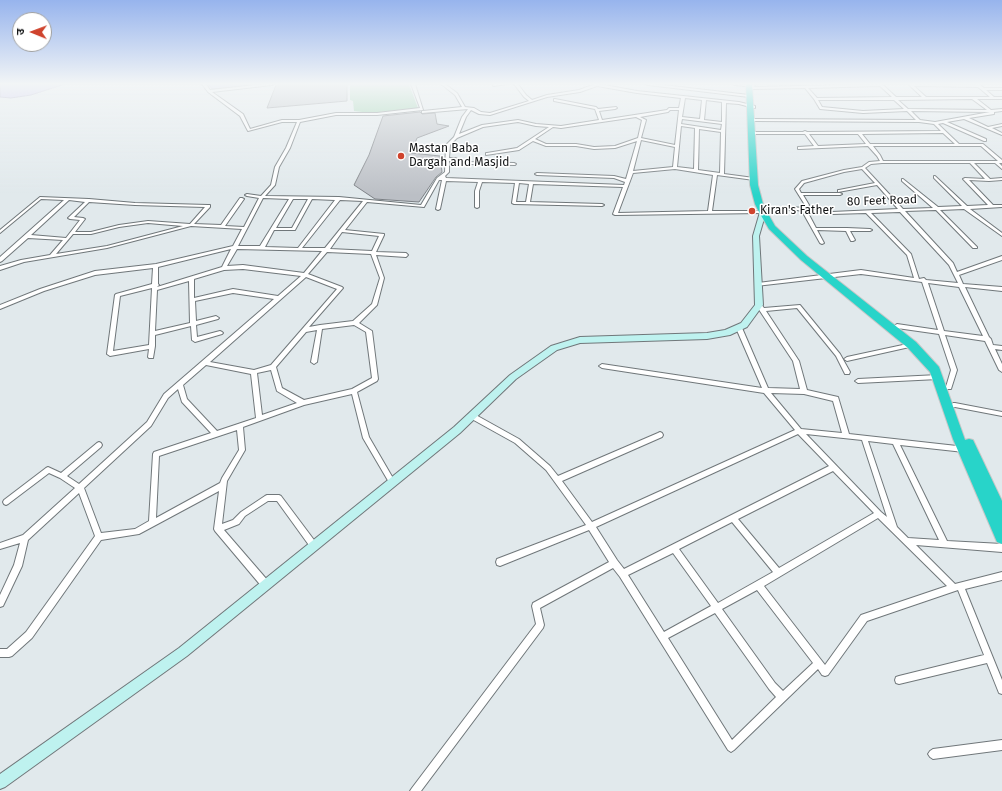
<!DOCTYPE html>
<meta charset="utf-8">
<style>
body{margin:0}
#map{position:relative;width:1002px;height:791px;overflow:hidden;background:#e1e9ec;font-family:"Fira Sans","Noto Sans Devanagari",sans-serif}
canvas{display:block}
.north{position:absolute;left:12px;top:12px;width:40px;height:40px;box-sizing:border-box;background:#fff;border:1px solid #a0a1a1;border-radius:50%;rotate:271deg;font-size:11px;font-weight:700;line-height:16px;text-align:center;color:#121415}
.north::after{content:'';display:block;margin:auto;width:14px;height:18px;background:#cf432d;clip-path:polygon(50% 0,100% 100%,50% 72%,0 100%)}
</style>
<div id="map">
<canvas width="1002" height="791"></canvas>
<div class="north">उ</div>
</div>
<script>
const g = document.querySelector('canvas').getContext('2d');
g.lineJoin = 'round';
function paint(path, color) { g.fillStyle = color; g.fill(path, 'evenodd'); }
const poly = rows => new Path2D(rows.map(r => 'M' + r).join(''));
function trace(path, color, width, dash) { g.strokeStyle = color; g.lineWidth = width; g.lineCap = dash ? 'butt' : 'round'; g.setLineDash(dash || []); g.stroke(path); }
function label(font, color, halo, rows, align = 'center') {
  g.font = font + ' "Fira Sans",sans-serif'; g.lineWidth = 3; g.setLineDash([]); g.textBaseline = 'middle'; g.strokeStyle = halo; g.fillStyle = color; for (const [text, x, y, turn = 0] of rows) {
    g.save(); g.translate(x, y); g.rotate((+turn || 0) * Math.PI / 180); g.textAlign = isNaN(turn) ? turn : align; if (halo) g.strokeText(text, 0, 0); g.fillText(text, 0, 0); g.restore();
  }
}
paint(poly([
 [350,84,409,84,418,108,370,113,354,111,353,101,350,100]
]), '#8fcea4');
const water = poly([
 [0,84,65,84,31,95,11,98,0,97,0,84],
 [208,84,275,84,212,89,208,84]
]);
paint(water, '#bdb5f5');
trace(water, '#8a85b2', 1);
const building = poly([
 [291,84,347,84,347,101,267,108,276,85,291,84],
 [420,112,422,114,435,113,437,124,449,126,417,138,411,153,440,156,442,172,436,177,419,202,375,199,354,185,369,155,383,116,420,112]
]);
paint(building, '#bbbfc5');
trace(building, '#7b7f84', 1);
const street = poly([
 [202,84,206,84,210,90,264,84,274,84,272,85,212,92,243,114,250,129,282,120,299,120,336,113,377,113,420,108,411,84,415,84,423,110,377,115,336,115,300,122,290,148,279,167,275,185,265,196,339,197,421,205,437,178,445,172,446,145,454,137,462,117,468,109,422,113,422,111,423,111,462,107,455,95,441,84,445,84,457,93,465,107,474,108,481,112,490,113,529,101,524,97,514,84,518,84,526,95,532,100,547,95,579,90,595,84,599,84,637,91,739,102,755,106,755,108,754,108,739,104,726,103,724,174,754,178,756,179,754,180,717,175,712,211,763,211,792,207,803,208,805,205,795,189,802,181,844,170,862,167,869,162,880,161,877,156,868,146,799,149,798,149,798,147,814,146,805,134,754,134,754,132,803,132,805,131,807,132,941,131,934,124,919,122,755,121,754,121,754,119,916,120,907,111,863,113,820,109,814,99,805,88,753,89,751,88,753,87,735,85,733,84,754,85,755,86,753,87,882,84,896,97,922,97,908,84,976,85,975,84,979,84,984,88,1002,88,1002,90,986,90,994,97,1002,97,1002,99,977,99,991,110,1002,109,1002,111,994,112,994,114,969,118,988,127,1002,124,1002,126,992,128,1002,133,1002,135,964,119,947,122,986,139,986,141,984,141,943,123,938,124,959,144,983,144,1002,160,1002,163,999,163,1002,166,1002,169,995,163,974,163,990,179,1002,178,1002,180,989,181,969,180,993,205,1002,205,1002,207,970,209,1002,233,1002,236,964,209,940,210,977,247,977,248,973,248,936,210,905,211,953,263,957,272,1002,256,1002,260,959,275,963,284,1002,287,1002,291,965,287,989,337,991,339,993,345,1002,346,1002,350,995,349,1002,364,1002,372,999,370,985,341,945,335,957,370,951,389,947,389,946,387,951,370,939,334,897,328,894,326,897,324,938,330,922,282,861,274,756,286,756,284,758,283,861,270,914,278,907,255,866,213,832,214,807,211,816,228,847,228,870,229,872,230,870,231,850,231,855,240,853,241,851,241,846,231,817,230,824,243,822,244,820,243,802,211,792,209,763,213,615,215,613,214,623,187,533,184,530,202,602,204,604,205,602,206,514,204,512,203,515,183,482,182,479,191,479,207,477,208,475,207,475,191,478,182,446,181,440,209,438,210,436,209,442,180,439,180,424,207,367,202,345,230,384,234,384,235,376,252,406,253,408,255,406,257,376,255,384,278,377,305,359,323,372,331,378,379,377,381,357,392,369,437,394,480,395,482,394,484,392,485,390,484,363,438,352,394,304,405,243,427,245,450,227,481,222,524,233,520,241,512,265,496,267,495,279,495,281,496,317,544,318,546,317,548,314,549,311,548,277,501,268,501,245,516,239,524,224,530,269,582,270,585,269,588,266,589,263,588,215,531,214,529,219,491,139,534,101,540,32,638,12,656,9,657,0,657,0,649,7,649,26,632,95,536,79,493,28,540,22,566,3,606,0,607,0,595,14,565,20,543,0,549,0,543,23,535,75,488,60,478,49,473,8,504,6,505,4,504,3,502,4,500,46,468,48,467,61,473,97,443,99,442,101,443,102,445,101,447,67,476,79,484,147,422,164,394,274,299,233,293,195,301,196,321,216,316,219,318,218,319,196,325,197,337,220,331,222,332,223,333,222,334,195,342,192,340,191,326,155,335,155,346,153,358,149,358,148,357,149,349,110,356,107,354,115,295,116,294,152,284,153,268,95,275,44,291,0,309,0,305,40,289,95,271,156,264,233,246,242,229,191,226,107,248,24,262,0,270,0,266,21,260,50,255,63,240,28,238,2,261,0,262,0,257,64,200,41,199,0,233,0,230,40,197,89,199,135,203,208,205,210,205,210,207,194,224,221,225,240,198,242,198,244,199,225,226,244,227,259,198,247,196,245,195,247,194,261,196,271,185,275,167,286,148,297,122,282,122,248,131,240,116,208,92,202,84],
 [597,86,637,93,681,98,679,108,669,108,667,110,602,120,599,111,615,109,617,108,616,107,598,109,596,107,555,99,554,99,554,101,595,109,599,120,561,126,536,124,518,120,482,125,459,134,466,117,471,110,479,114,490,115,547,97,580,92,597,86],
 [880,86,892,97,817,98,808,88,880,86],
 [914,86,978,87,990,97,926,97,914,86],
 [685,98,702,100,700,119,682,117,685,98],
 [972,99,987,110,908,109,898,100,972,99],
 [706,100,722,102,722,122,704,120,706,100],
 [818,100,894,100,904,109,863,111,822,107,818,100],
 [670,110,679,110,675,145,641,138,646,120,640,117,668,112,670,110],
 [911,111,989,112,990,112,935,122,920,120,911,111],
 [636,117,642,120,638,138,615,146,594,147,576,144,546,144,535,139,553,127,561,128,636,117],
 [682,119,722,124,721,130,681,124,682,119],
 [518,122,536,126,549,127,517,148,487,153,486,153,486,155,519,150,533,141,546,146,576,146,594,149,615,148,637,141,626,179,614,176,537,173,535,174,537,175,614,178,625,182,624,185,446,178,445,176,449,172,449,161,455,160,466,164,515,165,516,164,514,163,466,162,455,158,449,158,450,145,457,138,483,127,518,122],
 [681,126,695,128,694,169,677,167,681,126],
 [699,129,721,132,720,173,698,170,699,129],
 [943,133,955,144,870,144,862,134,943,133],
 [809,134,858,134,866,144,818,146,809,134],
 [641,140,675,147,673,167,633,171,641,140],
 [873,146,981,146,998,161,883,161,880,155,873,146],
 [882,163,970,163,985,179,965,178,963,179,988,205,967,206,935,176,934,176,934,178,962,206,938,207,903,179,902,179,902,181,933,208,903,209,865,168,871,164,882,163],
 [675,169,713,175,708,211,618,213,633,173,675,169],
 [862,169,875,183,839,190,838,190,838,192,877,185,898,209,832,212,807,209,809,205,803,195,840,195,842,194,840,193,801,193,799,189,804,183,844,172,862,169],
 [519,183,529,184,526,202,516,202,519,183],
 [263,198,289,199,260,246,238,246,263,198],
 [293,199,308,199,292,228,276,228,293,199],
 [312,199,335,200,298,248,265,247,274,230,295,230,312,199],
 [69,200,85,202,68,218,70,219,80,220,66,238,31,235,69,200],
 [340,200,363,201,325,248,302,248,340,200],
 [89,202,135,205,205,207,190,224,148,221,119,225,91,232,75,232,85,219,83,218,74,217,89,202],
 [900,212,949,265,958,283,926,280,924,278,919,279,911,254,871,213,900,212],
 [148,223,183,226,107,246,56,254,73,234,91,234,119,227,148,223],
 [342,232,379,236,372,251,330,249,342,232],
 [231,249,222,267,157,287,159,285,158,284,158,267,231,249],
 [237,249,322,251,304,273,243,265,227,266,237,249],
 [327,252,371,254,380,278,372,304,353,321,320,325,309,327,343,288,342,287,308,274,327,252],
 [243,269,301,276,278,296,233,289,194,298,194,279,224,270,243,269],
 [306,277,337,289,271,365,254,370,210,362,306,277],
 [189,281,190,323,155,331,157,290,189,281],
 [928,283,959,287,983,336,944,331,928,283],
 [152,288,149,345,113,351,120,296,152,288],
 [354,325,366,332,372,378,352,389,304,400,282,388,276,367,306,332,317,330,311,362,314,364,317,362,322,329,354,325],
 [206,365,251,374,256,418,217,431,187,399,183,385,206,365],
 [271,370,277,391,297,403,262,415,257,373,271,370],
 [178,389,182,402,211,433,154,452,153,454,149,521,135,529,101,533,84,488,151,426,168,398,178,389],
 [237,430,239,450,222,478,220,483,156,518,159,456,237,430],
 [493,84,507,84,494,86,493,86,493,84],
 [646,84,655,84,749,95,751,96,749,97,648,85,646,84],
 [759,303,761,304,764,308,800,305,840,354,850,372,849,374,845,374,836,356,797,308,766,311,799,361,807,390,838,397,849,434,966,447,967,449,966,451,964,452,900,445,947,541,1002,544,1002,552,916,545,955,584,1002,572,1002,580,965,589,1002,680,1002,694,999,693,987,663,899,684,896,683,895,680,896,677,899,676,984,655,958,590,867,621,828,675,825,676,822,675,818,669,734,750,731,752,728,750,620,577,613,568,540,608,544,625,543,628,421,791,410,791,412,788,536,624,532,606,533,603,609,562,589,530,500,566,497,565,496,562,497,559,586,525,546,470,515,443,470,418,469,416,470,414,474,414,519,439,550,466,558,476,658,433,660,432,662,433,663,435,662,437,562,481,592,522,795,430,764,393,602,368,599,366,602,364,762,388,736,328,739,326,742,328,768,388,800,389,793,361,756,305,759,303],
 [771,393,804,394,833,401,842,433,801,429,771,393],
 [798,434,829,466,624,569,617,560,596,527,798,434],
 [806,434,862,440,887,517,881,512,806,434],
 [868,441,893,444,939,540,908,538,897,527,868,441],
 [833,471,874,513,779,568,738,519,833,471],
 [878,518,947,586,861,615,825,665,764,586,878,518],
 [732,522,773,572,718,603,679,549,732,522],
 [673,553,711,606,664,632,628,575,673,553],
 [757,590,813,663,783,691,775,683,722,609,757,590],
 [715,613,769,689,776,697,732,740,668,638,715,613],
 [912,343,914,344,915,345,914,346,847,361,844,359,847,357,912,343],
 [938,375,941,377,938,379,858,383,855,381,858,379,938,375],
 [953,403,955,403,1002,412,1002,416,955,407,953,407,952,405,953,403],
 [1002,740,1002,750,933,759,930,757,928,754,930,751,933,749,1002,740]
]);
const secondary = poly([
 [763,210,766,212,759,236,763,305,747,327,730,335,707,339,580,343,557,350,516,379,460,433,187,656,5,787,0,789,0,774,179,648,454,427,510,375,551,346,580,337,707,333,725,330,741,323,755,305,753,236,760,212,763,210]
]);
const highway = poly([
 [746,84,752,84,758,185,763,204,767,212,775,226,807,256,916,342,939,367,965,440,969,439,973,440,1002,501,1002,544,997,542,953,439,930,372,908,348,801,260,769,229,759,212,755,204,750,185,746,84]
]);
trace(street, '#70777a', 2);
trace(secondary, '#70777a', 2);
trace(highway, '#c6c7c7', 2);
paint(street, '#fff');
paint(secondary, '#bef2ef');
paint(highway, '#28d4c9');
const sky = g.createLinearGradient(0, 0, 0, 195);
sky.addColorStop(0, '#97b4ed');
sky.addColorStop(0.43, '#f2f5f6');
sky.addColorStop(1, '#f2f5f600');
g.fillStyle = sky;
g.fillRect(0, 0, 1002, 195);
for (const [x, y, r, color] of [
 [401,156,4,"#cf432d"],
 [752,211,4,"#cf432d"]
]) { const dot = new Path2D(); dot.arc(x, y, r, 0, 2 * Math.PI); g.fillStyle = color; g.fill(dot); trace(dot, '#fff', 1.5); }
label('12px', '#121415', '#fff', [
 ["Mastan Baba",409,149],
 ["Dargah and Masjid",409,163],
 ["Kiran's Father",760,211]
], 'left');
label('12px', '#121415', '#fff', [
 ["80 Feet Road",882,201,-2]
]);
</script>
